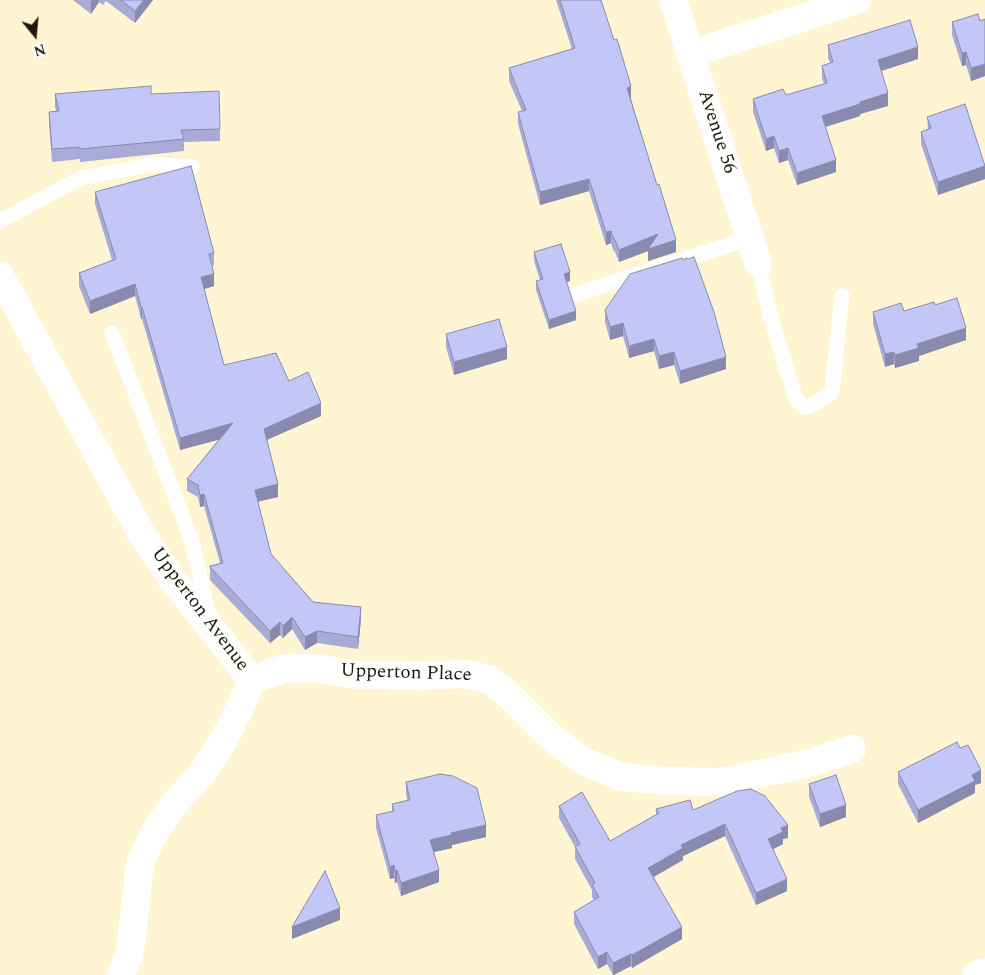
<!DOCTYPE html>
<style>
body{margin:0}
#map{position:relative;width:985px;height:975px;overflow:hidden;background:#fff5d3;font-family:Spectral,serif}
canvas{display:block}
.north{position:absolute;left:10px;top:10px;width:50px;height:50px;-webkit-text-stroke:4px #fff;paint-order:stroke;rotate:163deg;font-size:14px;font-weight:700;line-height:20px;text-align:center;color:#1c180c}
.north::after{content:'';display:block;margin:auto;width:18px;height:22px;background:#1c180c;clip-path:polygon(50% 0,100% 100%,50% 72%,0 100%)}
</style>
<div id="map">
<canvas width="985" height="975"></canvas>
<div class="north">N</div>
</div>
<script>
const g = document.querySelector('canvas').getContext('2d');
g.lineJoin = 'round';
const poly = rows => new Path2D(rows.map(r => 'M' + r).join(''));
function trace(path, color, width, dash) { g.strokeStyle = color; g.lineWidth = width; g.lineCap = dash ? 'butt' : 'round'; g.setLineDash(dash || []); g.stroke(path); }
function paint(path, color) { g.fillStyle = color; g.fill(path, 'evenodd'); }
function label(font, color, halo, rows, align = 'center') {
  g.font = font + ' Spectral,serif'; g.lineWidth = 4.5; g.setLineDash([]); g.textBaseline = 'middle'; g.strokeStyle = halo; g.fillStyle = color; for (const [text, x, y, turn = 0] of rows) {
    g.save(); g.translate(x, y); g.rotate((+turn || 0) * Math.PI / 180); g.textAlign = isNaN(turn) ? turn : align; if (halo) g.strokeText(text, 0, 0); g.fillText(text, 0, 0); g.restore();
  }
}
trace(poly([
 [0,221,81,178,153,164,192,167],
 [758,264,771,318,796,400,805,407,815,404,832,392,842,296],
 [577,294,750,238],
 [112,333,192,541,209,617]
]), '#fff', 15);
trace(poly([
 [673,0,758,264],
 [691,54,857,0],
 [0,276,140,531,170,576,252,680,240,708,222,743,201,775,175,803,154,833,140,863,130,953,121,975],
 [252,680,285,668,316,668,356,675,421,676,465,674,491,680,511,697,550,736,581,760,621,777,670,781,721,782,806,764,852,749],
 [976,975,985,972]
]), '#fff', 28);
paint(poly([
 [73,0,153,0,135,23,106,1,103,5,99,2,91,14],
 [556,0,601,0,631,99,676,252,648,261,648,251,619,262,615,252,613,250,611,243,606,245,589,191,540,205,518,124,518,112,522,111,509,81,509,68,572,49],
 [985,19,985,76,971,81,966,65,962,66,952,35,952,22,980,21],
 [828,45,918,59,881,71,888,106,860,114,860,116,825,127,836,172,797,185,788,160,779,163,774,148,766,151,753,112,753,99,786,95,824,84,822,78,822,66,830,63,828,58],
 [55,94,151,94,220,129,220,141,184,142,184,151,80,162,80,159,52,162,49,124,49,112,56,111,55,107],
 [927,117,985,165,985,179,938,195,921,144,921,132,928,129],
 [95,192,214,253,214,265,212,266,214,286,204,289,224,365,289,381,321,416,267,440,278,497,258,502,271,554,313,602,361,619,358,649,317,643,305,650,292,629,283,638,280,635,270,643,210,580,210,566,220,563,204,506,200,507,198,497,187,491,187,479,219,439,180,450,142,319,141,319,135,296,90,314,79,286,79,273,112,260,95,204],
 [534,252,570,281,566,282,576,320,549,329,536,290,536,281,540,280,534,261],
 [935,305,966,340,919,356,919,361,895,368,894,364,885,367,873,324,873,312,904,311],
 [605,310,726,369,680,384,674,365,659,369,654,351,629,358,623,336,610,340,605,322],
 [446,334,507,359,454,375,446,347],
 [960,748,981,783,975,785,975,793,918,823,898,784,898,772],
 [406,782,486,837,452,845,452,848,434,852,439,882,401,896,397,882,395,883,394,878,390,879,376,828,376,815,392,812,392,804,407,800,406,794],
 [809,784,846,817,820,827,809,797],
 [559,806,610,841,656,815,656,809,693,810,788,838,783,839,783,844,773,849,787,891,756,905,725,836,683,856,683,860,654,877,682,939,632,968,631,966,614,975,613,975,607,964,598,969,574,924,574,912,594,900,592,897,592,890,575,859,575,847,559,818]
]), '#a7abd5');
paint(poly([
 [92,0,99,0,99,2,91,14,91,1],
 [144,0,153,0,135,23,135,11],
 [918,47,918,59,878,72,878,60],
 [966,52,966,65,962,66,962,53],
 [985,64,985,76,971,81,971,68],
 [631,86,631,99,627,100,627,88],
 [888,93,888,106,860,114,860,116,822,128,822,116,860,102],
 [774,136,774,148,766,151,766,139],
 [788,148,788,160,779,163,779,151],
 [836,160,836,172,797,185,797,173],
 [985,166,985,179,938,195,938,182],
 [589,179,589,191,540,205,540,192],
 [611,231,611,243,606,245,606,232],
 [658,234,676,240,676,252,648,261,648,251,619,262,619,250],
 [570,272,570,281,564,283,564,274],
 [214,274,214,286,201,290,201,277],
 [135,284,135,296,90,314,90,301],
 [141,307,142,307,142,319,141,319],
 [576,311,576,320,549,329,549,320],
 [623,323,623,336,610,340,610,327],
 [966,328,966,340,919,356,919,361,895,368,895,355,917,344],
 [654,339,654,351,629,358,629,346],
 [507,347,507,359,454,375,454,362],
 [674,352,674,365,659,369,659,356],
 [894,352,894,364,885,367,885,354],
 [726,357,726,369,680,384,680,371],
 [321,403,321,416,264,441,264,429],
 [233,423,233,436,180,450,180,438],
 [278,484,278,497,255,502,255,490],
 [204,494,204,506,200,507,200,495],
 [361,607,361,619,358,649,358,637],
 [292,617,292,629,283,638,283,626],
 [280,622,280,635,270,643,270,631],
 [317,631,317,643,305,650,305,637],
 [981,770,981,783,975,785,975,793,918,823,918,810,972,775],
 [846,805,846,817,820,827,820,814],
 [725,824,725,836,683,856,683,860,648,880,648,868,681,845],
 [486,825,486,837,452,845,452,848,430,853,430,840,451,833],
 [788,825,788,838,783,839,783,844,768,852,768,839,781,828],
 [394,865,394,878,390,879,390,867],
 [397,870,397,882,395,883,395,871],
 [439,870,439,882,401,896,401,883],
 [787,879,787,891,756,905,756,893],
 [340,908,340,920,292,939,292,927],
 [682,927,682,939,632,968,632,955],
 [607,952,607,964,598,969,598,957],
 [631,954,631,966,613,975,613,963]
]), '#888bae');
const building = poly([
 [121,0,144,0,135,11,121,0],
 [560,0,601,0,614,40,617,39,631,86,627,88,657,185,659,184,676,240,648,249,658,234,619,250,615,240,613,237,611,231,606,232,589,179,540,192,518,112,526,110,509,68,575,48,560,0],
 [978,14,980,21,985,19,985,64,971,68,966,52,962,53,952,22,978,14],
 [910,20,918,47,878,60,888,93,860,102,860,104,822,116,836,160,797,173,788,148,779,151,774,136,766,139,753,99,783,89,786,95,827,83,822,66,833,62,828,45,910,20],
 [151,86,151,94,219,91,220,129,181,130,184,139,80,149,80,147,52,149,49,112,59,111,55,94,151,86],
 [965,104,985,166,938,182,921,132,931,128,927,117,965,104],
 [191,166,214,253,209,254,214,274,201,277,224,365,276,353,289,381,308,372,321,403,264,429,278,484,255,490,271,554,313,602,361,607,358,637,317,631,305,637,292,617,283,626,280,622,270,631,210,567,210,566,223,563,204,494,200,495,198,485,187,479,233,423,180,438,142,307,141,307,135,284,90,301,79,273,116,259,95,192,191,166],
 [561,244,570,272,564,274,576,311,549,320,536,281,543,279,534,252,561,244],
 [694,257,714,312,726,357,680,371,674,352,659,356,654,339,629,346,623,323,610,327,605,310,630,274,682,258,683,260,687,258,688,259,694,257],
 [957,298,966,328,917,344,919,348,895,355,894,352,885,354,873,312,901,303,904,311,934,302,935,305,957,298],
 [499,319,507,347,454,362,446,334,499,319],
 [957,742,960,748,968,745,981,770,972,775,975,781,918,810,898,772,957,742],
 [440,774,453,776,477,788,486,825,451,833,452,835,430,840,439,870,401,883,397,870,395,871,394,865,390,867,376,815,394,811,392,804,410,800,406,782,440,774],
 [836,775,846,805,820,814,809,784,836,775],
 [751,789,765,796,788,825,781,828,783,832,768,839,787,879,756,893,725,824,681,845,683,848,648,868,682,927,632,955,631,954,613,963,607,952,598,957,574,912,599,897,592,885,595,883,575,847,580,844,559,806,582,792,610,841,659,813,656,809,690,800,693,810,737,791,751,789],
 [325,871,340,908,292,927,325,871]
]);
paint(building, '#c2c7f8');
trace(building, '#888bae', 1);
label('19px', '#1c180c', '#fff', [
 ["Avenue 56",716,132,72],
 ["Upperton Avenue",199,610,53],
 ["Upperton Place",406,674,2]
]);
</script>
